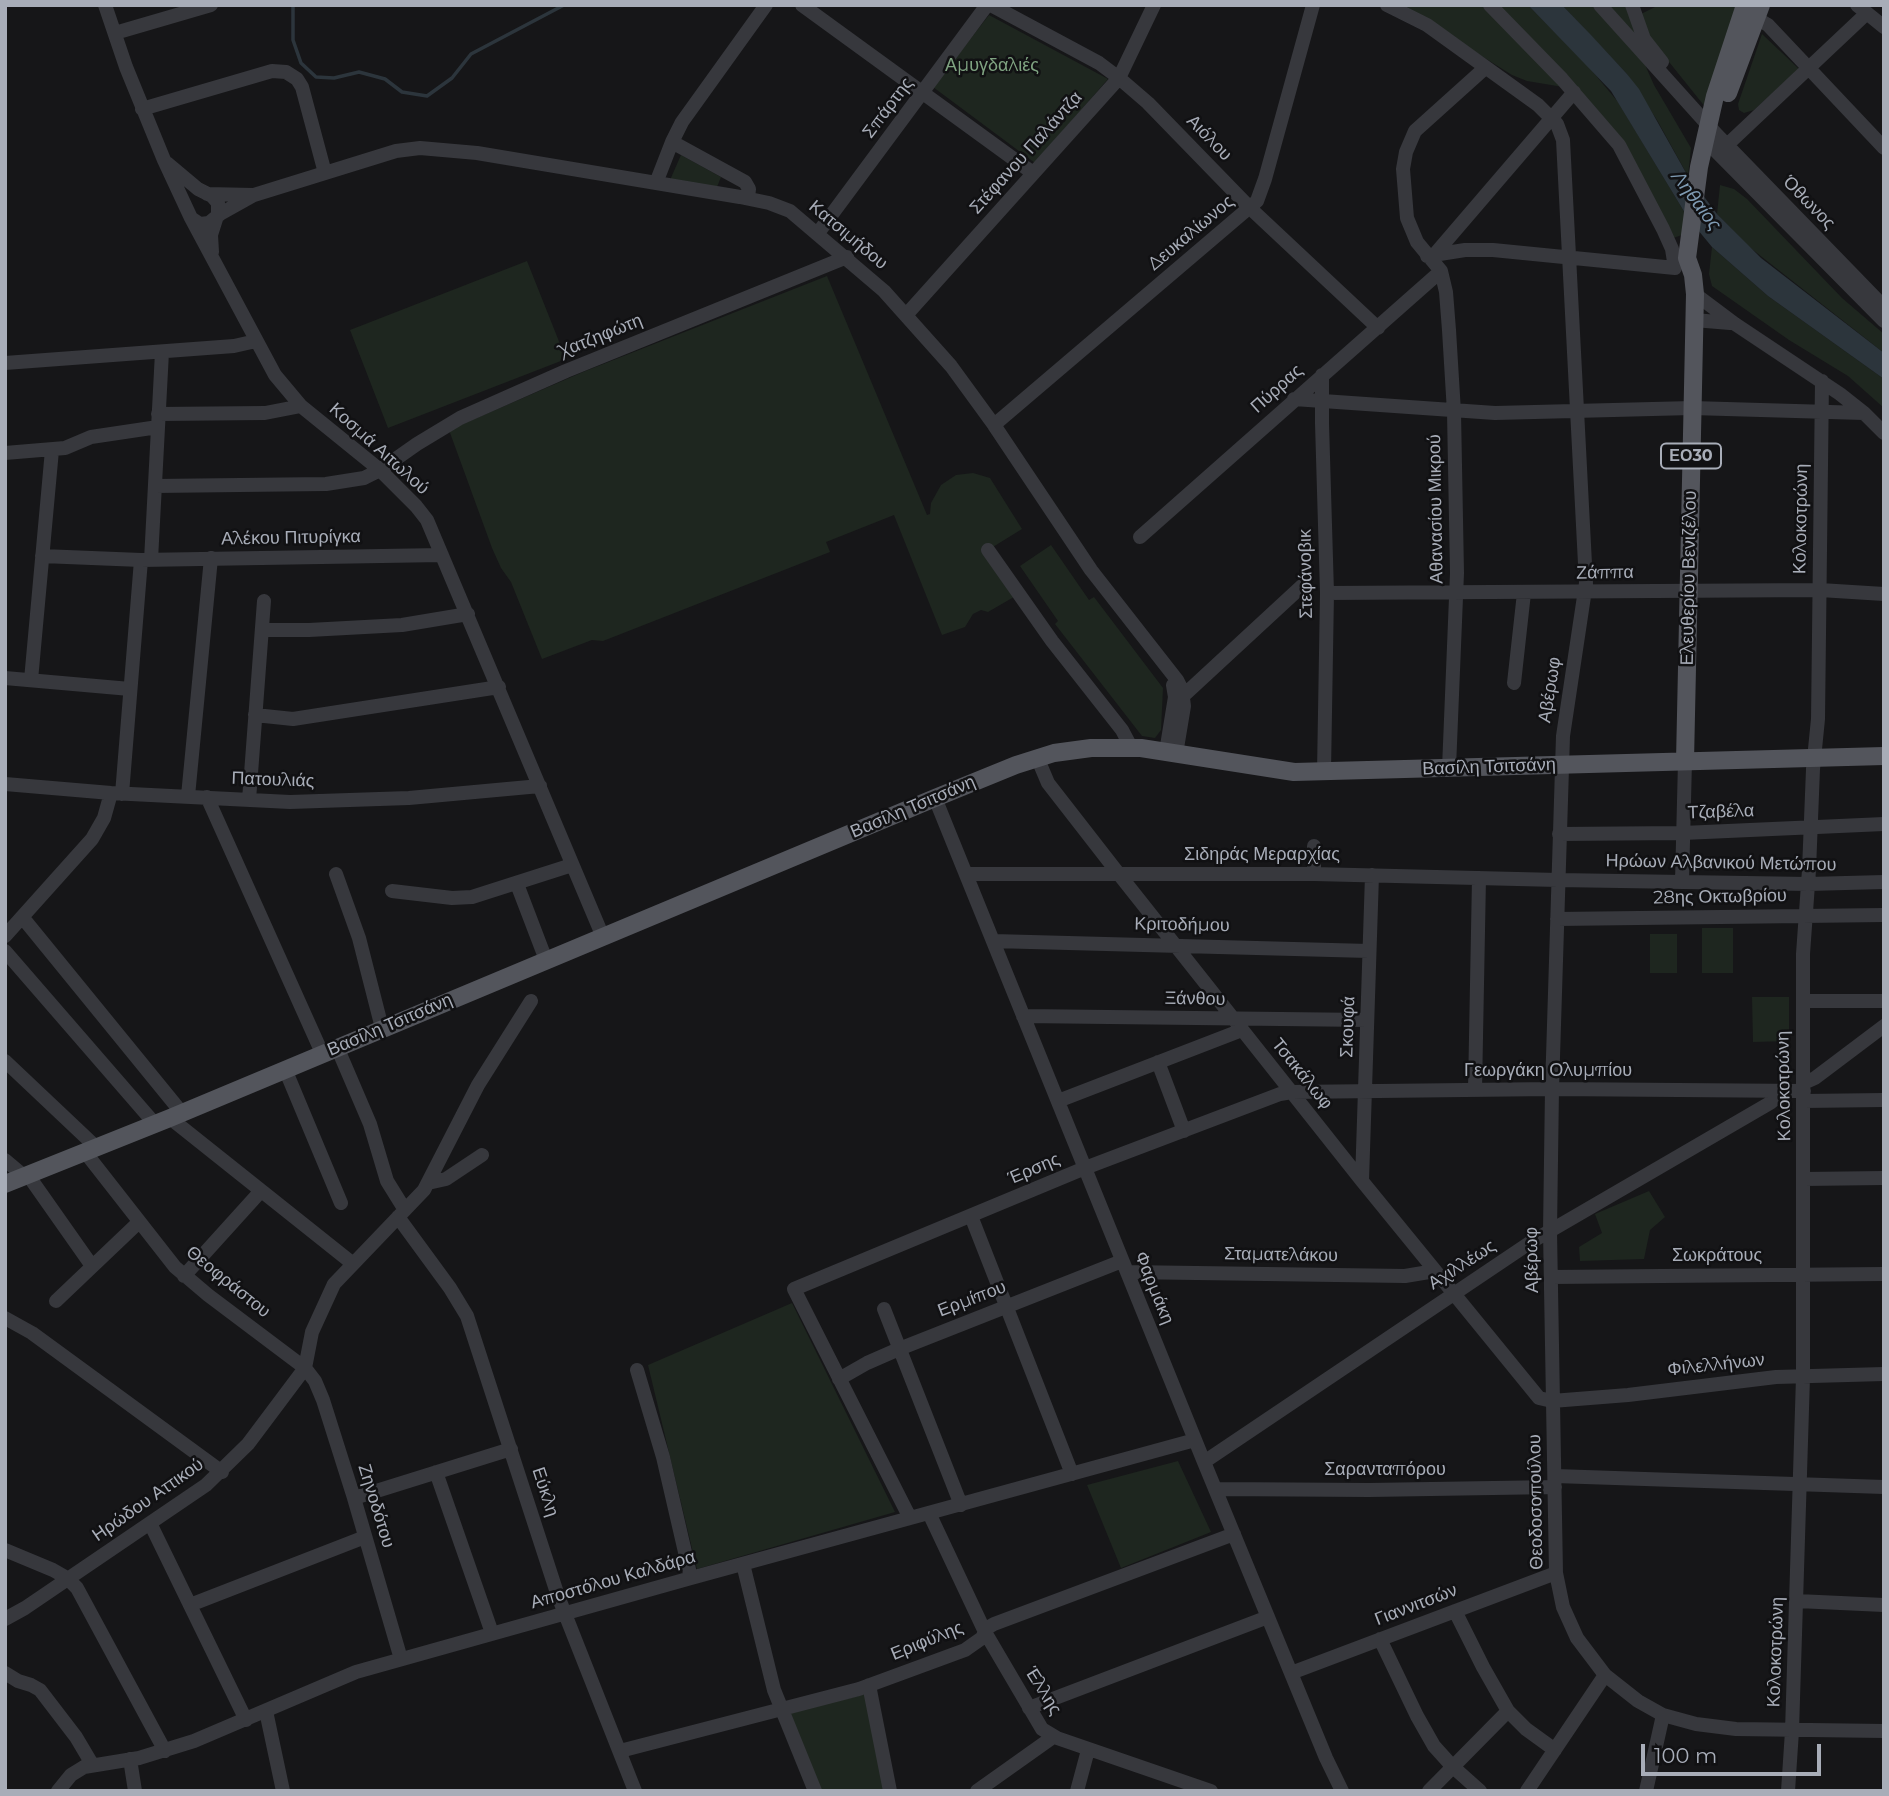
<!DOCTYPE html>
<meta charset="utf-8">
<style>
body{margin:0}
#map{position:relative;width:1889px;height:1796px;overflow:hidden;background:#161618;font-family:Montserrat,sans-serif}
canvas{display:block}
.frame{position:absolute;inset:0;border:7px solid #a8adb8;pointer-events:none}
.scale{position:absolute;left:1641px;top:1744px;width:180px;height:32px;box-sizing:border-box;border:4px solid #a8adb8;border-top:0;padding-left:9px;font-size:21px;line-height:24px;white-space:nowrap;color:#a8adb8;-webkit-text-stroke:5px #111113;paint-order:stroke}
</style>
<div id="map">
<canvas width="1889" height="1796"></canvas>
<div class="frame"></div>
<div class="scale">100 m</div>
</div>
<script>
const g = document.querySelector('canvas').getContext('2d');
g.lineJoin = 'round';
function paint(path, color) { g.fillStyle = color; g.fill(path, 'evenodd'); }
const poly = rows => new Path2D(rows.map(r => 'M' + r).join(''));
function trace(path, color, width, dash) { g.strokeStyle = color; g.lineWidth = width; g.lineCap = dash ? 'butt' : 'round'; g.setLineDash(dash || []); g.stroke(path); }
function label(font, color, halo, rows, align = 'center') {
  g.font = font + ' Montserrat,sans-serif'; g.lineWidth = 5; g.setLineDash([]); g.textBaseline = 'middle'; g.strokeStyle = halo; g.fillStyle = color; for (const [text, x, y, turn = 0] of rows) {
    g.save(); g.translate(x, y); g.rotate((+turn || 0) * Math.PI / 180); g.textAlign = isNaN(turn) ? turn : align; if (halo) g.strokeText(text, 0, 0); g.fillText(text, 0, 0); g.restore();
  }
}
paint(poly([
 [1400,5,1528,5,1588,66,1618,102,1685,213,1682,235,1673,238,1575,89,1527,81,1512,75],
 [1562,5,1625,5,1633,18,1659,5,1740,5,1706,108,1649,37,1644,43,1646,67,1654,85,1691,148,1688,176,1657,120,1627,74],
 [989,15,1108,79,1035,163,933,87],
 [1762,34,1799,69,1754,110,1744,113,1739,110,1738,104],
 [681,155,721,177,717,187,670,180],
 [1720,185,1734,189,1747,199,1842,298,1884,334,1884,353,1748,246,1717,214],
 [1712,247,1768,296,1884,379,1884,408,1848,376,1789,340,1712,286,1709,274],
 [527,261,566,359,388,428,350,330],
 [827,276,927,515,930,514,931,503,941,485,956,475,973,473,990,478,1022,529,988,550,1019,594,988,612,981,610,973,614,965,627,942,635,894,515,826,542,830,552,603,641,592,640,542,659,511,582,501,568,492,548,449,430,583,372],
 [1051,545,1089,600,1094,597,1163,688,1161,730,1155,738,1142,736,1055,624,1058,621,1020,566],
 [1702,928,1733,928,1733,973,1702,973],
 [1650,934,1677,934,1677,973,1650,973],
 [1752,997,1789,997,1789,1041,1753,1042],
 [1649,1191,1665,1217,1650,1230,1644,1259,1580,1261,1579,1247,1602,1233,1595,1214],
 [792,1303,895,1512,697,1569,648,1365],
 [1178,1461,1211,1532,1121,1568,1087,1485],
 [866,1694,885,1791,821,1791,789,1713]
]), '#1e261f');
paint(poly([
 [1528,5,1562,5,1591,35,1627,74,1639,89,1685,171,1717,214,1761,258,1884,353,1884,379,1768,296,1712,247,1688,218,1611,91]
]), '#2c353c');
trace(poly([
 [293,5,293,40,301,63,316,77,334,78,359,72,385,79,402,92,427,96,452,78,471,54,564,5]
]), '#2c353c', 3.5);
trace(poly([
 [105,5,126,67,164,160,191,218,275,375,301,406,380,470,416,506,427,520,603,937],
 [802,5,1033,173],
 [991,5,1099,63,1119,78,1148,103,1250,208,1378,328],
 [1387,5,1427,25,1538,105,1557,124,1563,140,1586,583,1563,736,1552,1089,1550,1231,1556,1573,1563,1607,1577,1638,1605,1675,1638,1701,1663,1715,1696,1724,1736,1729,1884,1731],
 [1600,5,1717,135,1884,307],
 [1632,5,1644,39,1662,62],
 [1857,5,1884,27],
 [1749,14,1768,25,1884,148],
 [115,33,211,5],
 [142,109,272,71,286,72,297,79,302,87,325,173],
 [1705,140,1884,321],
 [672,142,745,182,749,189,748,198],
 [1727,145,1867,13],
 [167,163,198,189,212,196,218,203,218,213,211,235,212,252],
 [656,183,672,142,682,122,766,5],
 [207,194,253,195],
 [191,218,200,224,209,223,220,214,254,195,396,151,420,148,477,153,740,197,769,203,790,211,884,291,951,366,994,425,1091,570,1177,680,1182,690,1184,706,1176,754],
 [818,233,987,5],
 [1435,254,1574,92],
 [1427,256,1465,250,1493,250,1675,268,1672,249,1663,229,1619,145,1562,79,1490,5],
 [1695,294,1735,324,1840,394,1864,413,1884,433],
 [907,314,1119,78,1154,5],
 [1694,320,1730,323],
 [5,363,234,346,256,341],
 [1322,375,1322,423,1327,593,1324,772],
 [1294,399,1495,413,1692,408,1864,413],
 [158,414,265,413,301,406],
 [994,425,1257,201,1265,179,1313,5],
 [5,453,65,448,91,437,158,427],
 [155,486,326,484,364,478,380,470,417,444,460,418,566,371,847,257],
 [1140,537,1441,271],
 [988,550,1052,641,1122,730,1131,747],
 [42,556,141,560,442,555],
 [151,560,162,352],
 [1327,593,1820,590,1884,594],
 [262,630,309,630,402,625,468,614],
 [5,678,130,689],
 [31,680,52,450],
 [1514,683,1524,593],
 [1183,696,1302,586],
 [255,715,293,719,499,687],
 [1166,752,1175,697,1173,685],
 [1037,757,1048,783,1118,873,1362,1181,1539,1398,1552,1401,1628,1395,1776,1377,1884,1374],
 [1449,768,1457,573,1454,412,1449,330,1446,292,1441,271,1417,242,1407,218,1403,169,1406,152,1415,131,1485,68],
 [5,784,111,793,290,802,409,798,540,786],
 [122,794,141,560],
 [188,796,211,558],
 [207,797,322,1053],
 [935,798,1204,1462,1326,1758,1342,1791],
 [249,800,264,601],
 [1559,834,1683,833,1884,824],
 [336,874,359,938,382,1028],
 [966,874,1314,874,1558,880,1808,884,1884,882],
 [1314,874,1314,846],
 [1682,882,1685,761],
 [517,884,546,960],
 [392,891,452,898,472,897,572,865],
 [23,918,182,1113],
 [1557,919,1884,915],
 [5,936,92,839,104,818,111,793],
 [993,941,1369,951],
 [5,951,155,1124],
 [1803,1001,1884,1001],
 [1023,1016,1367,1020],
 [337,1047,370,1124,387,1181,405,1210],
 [5,1061,96,1147],
 [1158,1062,1184,1131],
 [285,1069,341,1203],
 [1804,1083,1815,1078,1884,1026],
 [1475,1090,1479,878],
 [1058,1101,1242,1030],
 [1804,1101,1884,1100],
 [170,1118,352,1263],
 [85,1152,175,1267,208,1295,305,1368,315,1381,323,1400,354,1498,401,1659],
 [5,1160,24,1176],
 [28,1175,92,1266],
 [1804,1179,1884,1178],
 [1362,1181,1372,875],
 [428,1183,446,1179,482,1155],
 [971,1216,1072,1474],
 [398,1217,450,1288,467,1316,558,1596,635,1791],
 [1127,1272,1405,1276,1435,1271],
 [184,1276,260,1192],
 [1551,1277,1884,1274],
 [56,1301,139,1222],
 [884,1309,961,1505],
 [5,1318,32,1333,222,1472],
 [637,1370,663,1457,691,1578],
 [839,1379,867,1363,899,1349,1122,1261],
 [1204,1462,1531,1242,1770,1103,1785,1091],
 [436,1472,492,1633],
 [1555,1476,1884,1487],
 [1216,1489,1369,1490,1555,1487],
 [354,1498,511,1449],
 [929,1513,985,1632,1042,1729,1057,1738,1211,1791],
 [910,1518,794,1289,1085,1168,1280,1094,1292,1092,1552,1089,1804,1091],
 [150,1523,246,1720],
 [5,1550,53,1570,67,1578,77,1588,165,1751],
 [743,1564,774,1690,815,1791],
 [1797,1601,1884,1605],
 [190,1605,365,1537],
 [1455,1611,1483,1667,1508,1711,1526,1729,1555,1750],
 [5,1619,25,1608,206,1485,248,1444,305,1368,312,1332,334,1284,424,1190,478,1085,531,1001],
 [1380,1639,1417,1716,1434,1746,1452,1766,1480,1791],
 [5,1673,18,1681,31,1685,40,1690,76,1737,92,1764],
 [1291,1673,1556,1573],
 [869,1685,890,1791],
 [1029,1708,1268,1617],
 [266,1711,283,1791],
 [620,1751,859,1689,965,1650,982,1638,987,1628,994,1624,1234,1534],
 [130,1759,135,1791],
 [58,1791,71,1775,84,1767,139,1758,194,1741,356,1672,691,1578,1195,1440],
 [977,1791,1053,1737],
 [1077,1791,1088,1750],
 [1429,1791,1508,1711],
 [1527,1791,1605,1675],
 [1646,1791,1663,1715],
 [1788,1791,1792,1731,1803,1377,1803,954,1809,870,1813,769,1818,719,1822,381]
]), '#37383d', 14);
trace(poly([
 [1728,93,1761,5],
 [1685,761,1695,294,1693,275,1687,258,1699,167,1715,96,1745,5],
 [5,1184,170,1118,935,798,1016,765,1054,753,1091,748,1141,748,1294,772,1884,756]
]), '#53555c', 18);
for (const [x, y, w] of [
 [1691,456,60]
]) { const box = new Path2D(); box.roundRect(x - w / 2, y - 12.5, w, 25, 5); g.fillStyle = '#111113'; g.fill(box); trace(box, '#a8adb8', 2); }
label('bold 16px', '#a8adb8', null, [
 ["ΕΟ30",1691,456]
]);
label('18px', '#7fa381', '#111113', [
 ["Αμυγδαλιές",992,66]
]);
label('18px', '#a8adb8', '#111113', [
 ["Σπάρτης",888,108,-53],
 ["Αιόλου",1209,138,46],
 ["Στέφανου Παλάντζα",1026,153,-48],
 ["Όθωνος",1809,203,46],
 ["Δευκαλίωνος",1191,233,-40],
 ["Κατσιμήδου",848,235,40],
 ["Χατζηφώτη",601,336,-22],
 ["Πύρρας",1277,389,-42],
 ["Κοσμά Αιτωλού",379,449,42],
 ["Αθανασίου Μικρού",1436,509,-91],
 ["Κολοκοτρώνη",1801,519,-89],
 ["Αλέκου Πιτυρίγκα",291,538,-1],
 ["Ζάππα",1605,573,-1],
 ["Στεφάνοβικ",1306,574,-91],
 ["Ελευθερίου Βενιζέλου",1689,578,-89],
 ["Αβέρωφ",1550,690,-81],
 ["Βασίλη Τσιτσάνη",1489,767,-2],
 ["Πατουλιάς",273,780,2],
 ["Βασίλη Τσιτσάνη",913,807,-23],
 ["Τζαβέλα",1721,812,-2],
 ["Σιδηράς Μεραρχίας",1262,855],
 ["Ηρώων Αλβανικού Μετώπου",1721,863,1],
 ["28ης Οκτωβρίου",1720,897,-1],
 ["Κριτοδήμου",1182,925,1],
 ["Ξάνθου",1195,999,1],
 ["Βασίλη Τσιτσάνη",390,1025,-23],
 ["Σκουφά",1348,1027,-88],
 ["Γεωργάκη Ολυμπίου",1548,1071],
 ["Τσακάλωφ",1302,1074,51],
 ["Κολοκοτρώνη",1784,1086,-91],
 ["Έρσης",1034,1169,-23],
 ["Σταματελάκου",1281,1255,1],
 ["Σωκράτους",1717,1256],
 ["Αβέρωφ",1532,1260,-91],
 ["Αχιλλέως",1462,1265,-33],
 ["Θεοφράστου",228,1282,39],
 ["Φαρμάκη",1154,1288,68],
 ["Ερμίπου",972,1299,-21],
 ["Φιλελλήνων",1716,1365,-6],
 ["Σαρανταπόρου",1385,1470],
 ["Εύκλη",545,1492,72],
 ["Ηρώδου Αττικού",148,1500,-35],
 ["Θεοδοσοπούλου",1536,1502,-91],
 ["Ζηνοδότου",376,1506,73],
 ["Αποστόλου Καλδάρα",613,1580,-16],
 ["Γιαννιτσών",1416,1605,-21],
 ["Εριφύλης",927,1641,-22],
 ["Κολοκοτρώνη",1776,1652,-88],
 ["Έλλης",1043,1691,58]
]);
label('italic 19px', '#7f9bb3', '#111113', [
 ["Ληθαίος",1696,201,53]
]);
</script>
